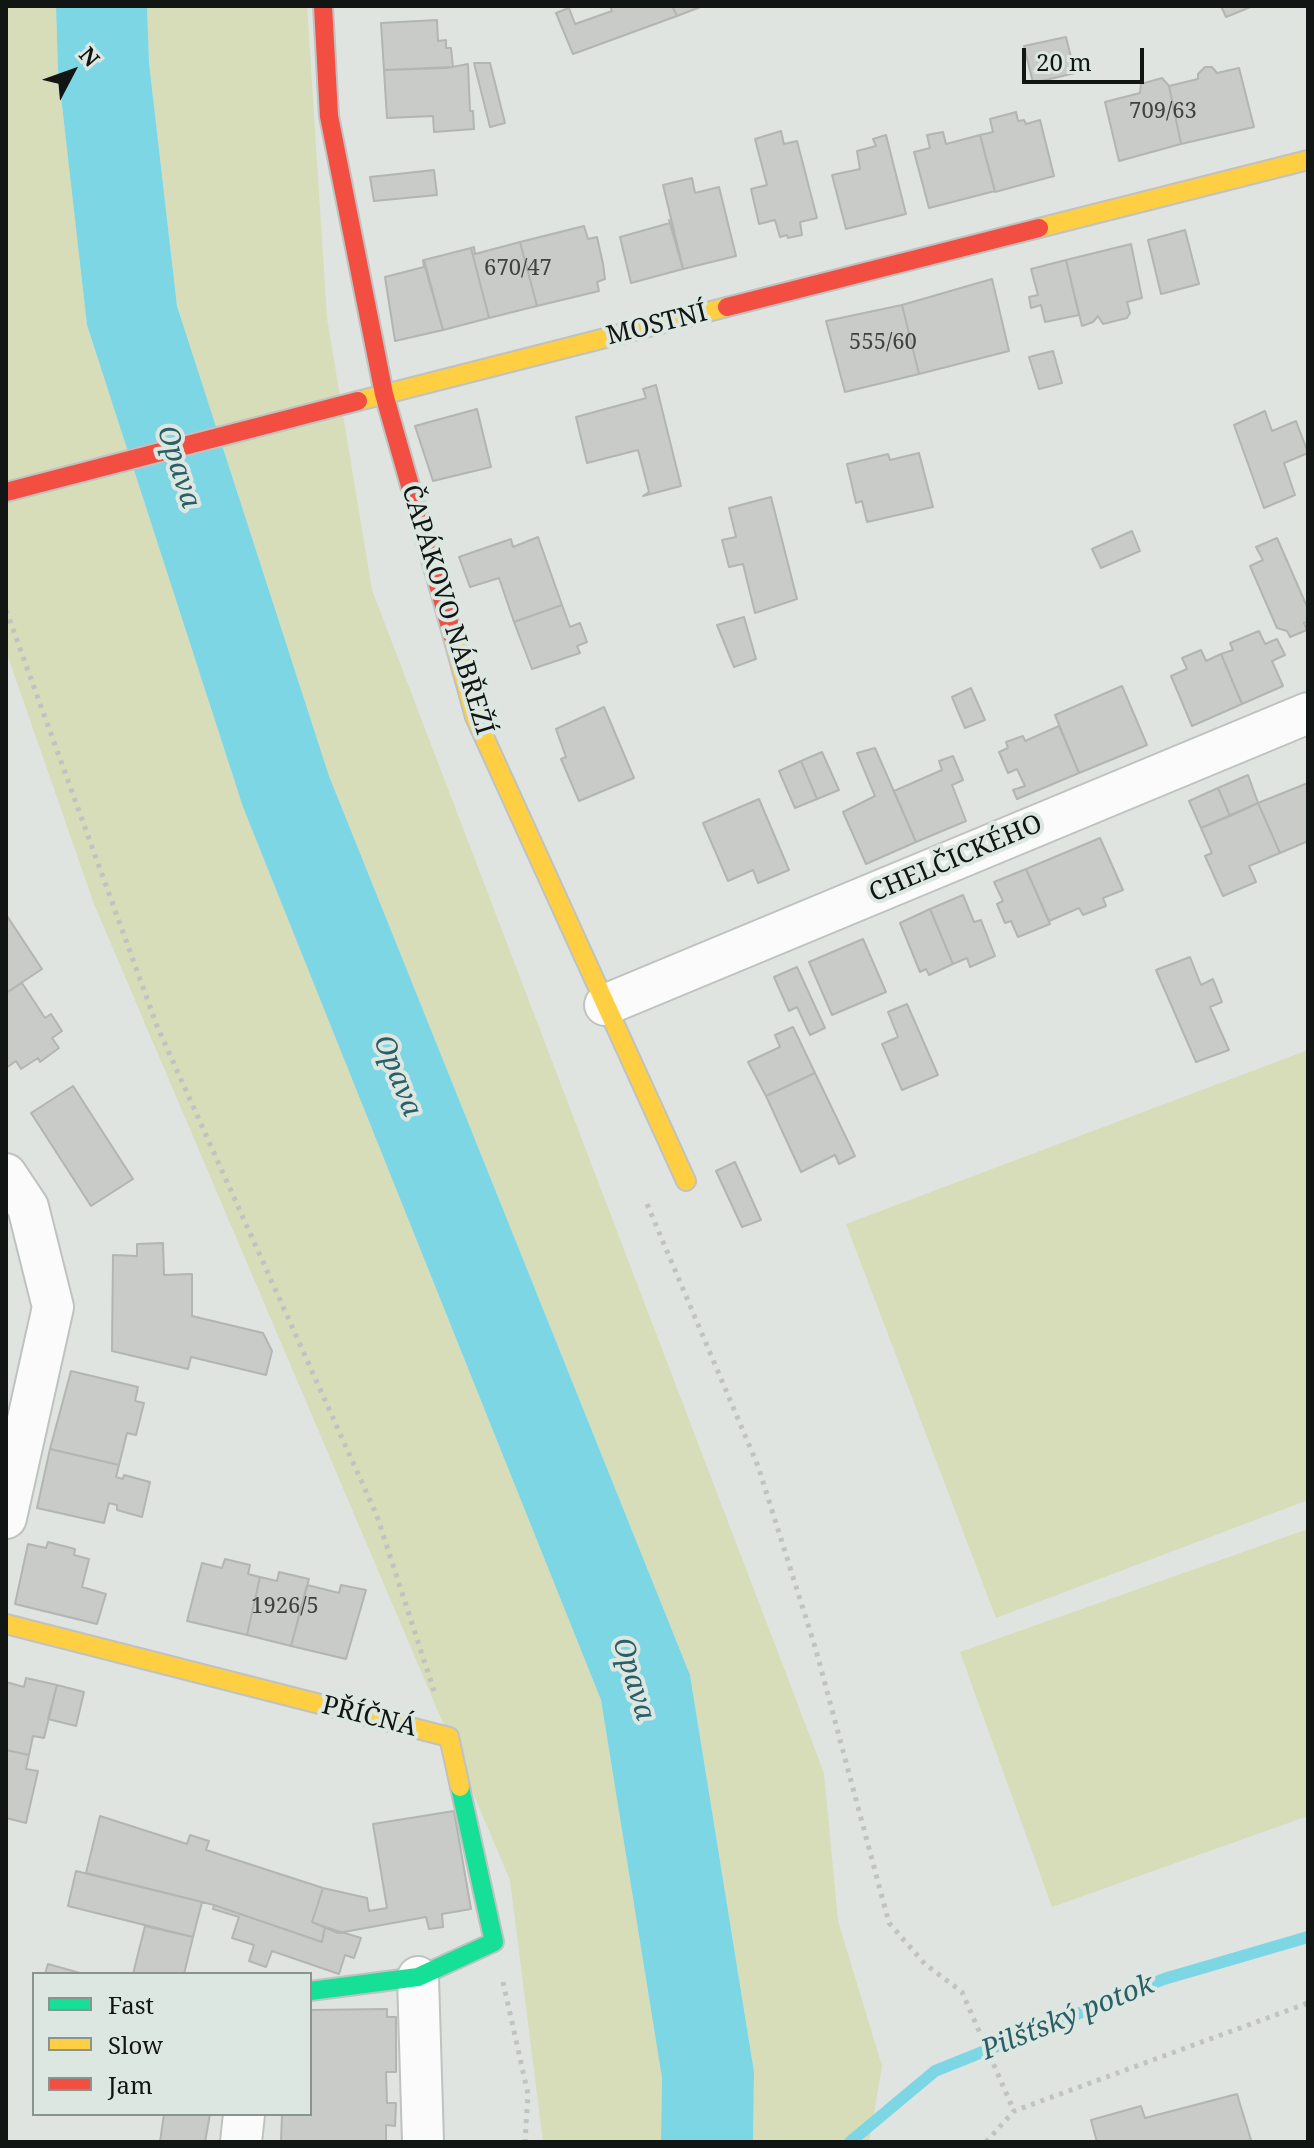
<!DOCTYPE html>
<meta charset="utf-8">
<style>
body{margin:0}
#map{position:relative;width:1314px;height:2148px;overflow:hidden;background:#dfe4e1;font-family:"Noto Serif",serif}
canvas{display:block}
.frame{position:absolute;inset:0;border:8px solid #111513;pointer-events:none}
.legend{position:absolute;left:32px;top:1972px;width:280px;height:144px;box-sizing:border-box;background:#dce7e1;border:2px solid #8b938f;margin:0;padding:10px 14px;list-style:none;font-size:24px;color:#111513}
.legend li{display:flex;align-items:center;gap:16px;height:40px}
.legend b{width:40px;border:2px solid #8b938f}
.north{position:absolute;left:32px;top:32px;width:80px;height:80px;-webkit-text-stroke:6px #dce7e1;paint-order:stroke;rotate:49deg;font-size:22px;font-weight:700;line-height:32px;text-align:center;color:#111513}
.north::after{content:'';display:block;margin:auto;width:28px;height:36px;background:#111513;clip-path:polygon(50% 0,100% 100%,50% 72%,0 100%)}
.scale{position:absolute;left:1022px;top:48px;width:122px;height:36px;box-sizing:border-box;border:4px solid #111513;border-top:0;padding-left:10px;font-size:24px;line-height:28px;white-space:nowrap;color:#111513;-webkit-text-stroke:6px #dce7e1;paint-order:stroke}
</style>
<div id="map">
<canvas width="1314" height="2148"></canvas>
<div class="frame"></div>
<ul class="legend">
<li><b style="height:10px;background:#16e098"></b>Fast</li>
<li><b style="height:10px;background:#ffcf43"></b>Slow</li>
<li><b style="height:10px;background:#f24e42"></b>Jam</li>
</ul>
<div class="north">N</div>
<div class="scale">20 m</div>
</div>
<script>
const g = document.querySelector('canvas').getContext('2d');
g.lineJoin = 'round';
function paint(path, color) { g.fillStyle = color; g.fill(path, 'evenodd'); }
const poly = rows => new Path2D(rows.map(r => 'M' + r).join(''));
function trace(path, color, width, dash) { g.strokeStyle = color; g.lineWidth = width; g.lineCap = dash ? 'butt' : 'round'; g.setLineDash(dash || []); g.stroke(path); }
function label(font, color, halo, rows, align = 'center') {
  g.font = font + ' "Noto Serif",serif'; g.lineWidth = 8; g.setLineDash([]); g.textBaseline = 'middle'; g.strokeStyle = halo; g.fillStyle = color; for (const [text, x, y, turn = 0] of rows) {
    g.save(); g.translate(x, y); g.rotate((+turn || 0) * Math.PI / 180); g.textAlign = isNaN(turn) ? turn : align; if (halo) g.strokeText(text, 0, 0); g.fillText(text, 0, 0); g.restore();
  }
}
paint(poly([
 [6,6,56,6,58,70,87,325,243,807,601,1700,662,2078,661,2142,543,2142,510,1880,94,904,6,651],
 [147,6,307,6,327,318,372,590,824,1773,838,1921,882,2066,869,2142,753,2142,754,2072,690,1675,329,776,177,306,149,63],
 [1308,1050,1308,1500,996,1618,846,1224],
 [1308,1529,1308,1816,1052,1907,960,1652]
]), '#d7dcb9');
paint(poly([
 [56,6,147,6,149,63,177,306,329,776,690,1675,754,2072,753,2142,661,2142,662,2078,601,1700,243,807,87,325,58,70]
]), '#7cd6e4');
trace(poly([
 [850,2142,935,2071,1164,1979,1308,1937]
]), '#7cd6e4', 12);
const building = poly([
 [610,6,672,6,677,16,573,54,556,13,569,8,575,24,612,11,610,6],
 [672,6,703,6,677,16,672,6],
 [1221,6,1253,6,1226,17,1221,6],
 [437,20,438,41,446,40,446,48,451,48,453,67,384,70,381,23,437,20],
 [1066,37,1075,73,1033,83,1024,46,1066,37],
 [474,63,490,63,505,123,490,127,474,63],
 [468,64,470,111,473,111,474,129,434,132,433,116,387,118,384,70,447,68,468,64],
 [1205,67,1212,67,1217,73,1239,68,1254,127,1181,144,1169,86,1198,79,1198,74,1205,67],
 [1162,78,1169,86,1181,144,1119,161,1105,102,1140,93,1141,84,1162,78],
 [1016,112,1018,121,1024,120,1026,124,1040,120,1054,176,995,192,980,135,993,132,990,119,1016,112],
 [781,131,784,144,797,141,817,218,800,222,802,235,788,238,787,235,780,237,775,220,759,224,751,189,767,185,755,139,781,131],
 [943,132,946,144,980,135,995,191,929,208,914,152,930,148,927,135,943,132],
 [886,135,906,214,846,229,832,175,860,169,857,151,876,146,873,139,886,135],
 [434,170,437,195,374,201,370,177,434,170],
 [692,178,695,193,719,187,736,256,683,269,663,185,692,178],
 [669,220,683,269,631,283,620,237,670,223,669,220],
 [584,226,588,239,597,237,603,264,605,279,597,282,599,291,537,306,520,242,584,226],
 [1185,230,1199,284,1161,294,1148,240,1185,230],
 [520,242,537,306,489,318,471,248,474,247,475,254,520,242],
 [1131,244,1142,298,1127,302,1130,313,1127,318,1103,324,1098,316,1093,322,1082,326,1066,260,1131,244],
 [471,248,489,318,443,330,424,260,471,248],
 [423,260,443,330,395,341,385,277,424,267,423,260],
 [1066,260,1079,315,1045,322,1041,305,1031,308,1029,297,1038,295,1031,269,1066,260],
 [992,279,1009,351,919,374,902,305,992,279],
 [902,305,919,374,845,392,826,321,902,305],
 [1053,351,1062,383,1039,389,1029,357,1053,351],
 [656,385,681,486,643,496,649,492,638,450,587,463,576,417,646,398,643,389,656,385],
 [477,409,491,467,433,481,415,426,477,409],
 [1265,411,1272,431,1296,421,1308,453,1284,463,1295,495,1264,508,1234,425,1265,411],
 [919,453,933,507,867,522,862,501,856,503,847,464,888,454,890,460,919,453],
 [771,497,797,599,755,613,743,564,729,567,722,540,736,537,729,508,771,497],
 [1132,531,1140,551,1101,568,1092,549,1132,531],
 [538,537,562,605,514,622,499,578,470,587,459,557,511,539,513,547,538,537],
 [1277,538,1308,609,1308,622,1304,623,1307,630,1290,637,1287,631,1277,628,1250,566,1263,560,1256,547,1277,538],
 [562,605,570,627,580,623,587,642,577,646,580,653,532,669,514,622,562,605],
 [744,617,756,659,734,667,717,625,744,617],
 [1259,631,1265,644,1277,639,1285,655,1272,661,1283,686,1242,704,1221,654,1233,650,1230,643,1259,631],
 [1201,650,1206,661,1221,654,1242,704,1192,726,1171,676,1187,669,1182,658,1201,650],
 [1122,686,1147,745,1079,773,1055,715,1122,686],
 [971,688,985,720,965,728,952,697,971,688],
 [604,707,634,778,579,801,561,759,566,757,556,729,604,707],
 [1059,726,1079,773,1017,799,1013,790,1025,786,1017,769,1008,773,999,752,1008,748,1006,742,1023,736,1025,741,1059,726],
 [875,748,916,842,866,864,843,812,875,796,857,753,875,748],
 [822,752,839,790,817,799,801,761,822,752],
 [953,756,963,780,952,785,966,821,916,842,894,791,942,770,939,761,953,756],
 [801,761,817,799,795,808,779,771,801,761],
 [1248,775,1258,803,1230,816,1218,788,1248,775],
 [1308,783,1308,841,1280,853,1258,803,1308,783],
 [1218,788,1230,816,1201,828,1189,801,1218,788],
 [759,799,789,870,758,883,753,870,728,881,703,823,759,799],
 [1258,803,1280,853,1249,866,1256,882,1223,896,1205,856,1212,853,1201,828,1258,803],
 [1100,838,1123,890,1103,898,1106,906,1083,915,1079,908,1049,921,1026,869,1100,838],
 [1026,869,1050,924,1018,937,1011,921,1005,923,997,904,1003,901,994,882,1026,869],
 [963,895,974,922,981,920,995,956,970,967,967,958,953,964,930,909,963,895],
 [930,909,953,964,929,975,926,969,920,972,900,923,930,909],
 [7,916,42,969,6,993,6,917,7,916],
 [863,939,886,992,832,1015,809,962,863,939],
 [1190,957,1201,985,1213,979,1222,1002,1210,1007,1229,1050,1196,1062,1156,970,1190,957],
 [797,967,825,1028,810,1035,797,1007,789,1011,774,977,797,967],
 [22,983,45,1018,51,1014,62,1031,52,1038,59,1048,40,1062,38,1058,21,1069,16,1061,6,1068,6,993,22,983],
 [907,1004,938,1075,902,1090,882,1044,898,1037,888,1012,907,1004],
 [793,1027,815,1073,766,1096,748,1062,780,1047,775,1035,793,1027],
 [815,1073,855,1156,839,1164,835,1155,801,1172,766,1096,815,1073],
 [73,1086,133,1179,91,1206,31,1113,73,1086],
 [735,1162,761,1220,742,1227,716,1171,735,1162],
 [163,1243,164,1275,192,1274,192,1316,263,1333,272,1351,266,1375,191,1357,188,1369,112,1351,113,1255,137,1256,137,1244,163,1243],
 [71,1371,138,1387,135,1401,144,1403,136,1435,127,1433,119,1465,50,1449,71,1371],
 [50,1449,119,1465,116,1477,123,1479,124,1475,150,1482,142,1517,117,1510,117,1505,109,1503,104,1523,37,1508,50,1449],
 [48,1542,75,1549,74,1555,89,1559,82,1587,106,1594,97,1624,15,1604,28,1544,46,1548,48,1542],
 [225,1559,250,1565,248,1574,260,1577,247,1635,187,1621,202,1563,222,1568,225,1559],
 [279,1572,309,1579,291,1646,247,1635,260,1577,277,1581,279,1572],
 [307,1585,339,1593,341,1585,366,1590,346,1659,291,1646,307,1585],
 [26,1678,57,1685,44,1738,33,1736,29,1755,6,1750,6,1682,24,1687,26,1678],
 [57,1685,84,1692,76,1726,48,1719,57,1685],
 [6,1750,29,1755,26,1769,38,1771,26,1823,6,1818,6,1750],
 [454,1811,471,1909,442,1914,443,1927,429,1929,426,1917,338,1933,312,1922,323,1888,367,1898,369,1911,387,1908,373,1824,454,1811],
 [100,1816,187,1844,190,1835,209,1841,206,1850,323,1888,312,1922,325,1927,322,1942,214,1905,86,1873,100,1816],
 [76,1871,202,1902,193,1937,68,1906,76,1871],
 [214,1905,322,1942,325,1927,361,1938,354,1958,345,1955,339,1974,272,1951,266,1967,249,1961,254,1945,232,1938,239,1917,213,1909,214,1905],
 [145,1926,193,1937,184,1974,133,1974,145,1926],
 [48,1964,80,1973,80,1974,45,1974,48,1964],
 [387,2009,387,2017,396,2017,396,2072,386,2072,387,2103,396,2103,395,2126,386,2125,386,2142,281,2142,282,2114,310,2114,310,2010,387,2009],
 [1237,2094,1251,2140,1244,2142,1097,2142,1091,2120,1141,2106,1145,2118,1237,2094],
 [164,2114,210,2114,205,2142,160,2142,164,2114]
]);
paint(building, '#c8cbc8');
trace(building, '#b2b5b2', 2);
const street = poly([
 [605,1005,1308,713],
 [6,1174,28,1207,53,1307,6,1518],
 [418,1977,423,2142],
 [241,2142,244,2114]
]);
const fast = poly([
 [310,1991,418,1977,494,1942,460,1787]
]);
const slow = poly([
 [1039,228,1308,160],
 [358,401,727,307],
 [453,637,475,717,686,1181],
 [6,1624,449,1737,460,1787]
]);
const jam = poly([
 [323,6,329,116,384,394,453,637],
 [727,307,1039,228],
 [6,492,358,401]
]);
trace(street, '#bfc2c0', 44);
trace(fast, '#bfc2c0', 22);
trace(slow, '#bfc2c0', 22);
trace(jam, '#bfc2c0', 22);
trace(poly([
 [6,610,157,1026,377,1516,434,1691],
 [647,1204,758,1466,816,1650,889,1923,925,1964,962,1992,1014,2111],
 [503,1982,528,2094,525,2142],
 [986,2142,1014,2111,1308,2003]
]), '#c1c3c2', 5, [4, 6]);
trace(street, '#fafbfa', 40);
trace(fast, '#16e098', 18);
trace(slow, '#ffcf43', 18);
trace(jam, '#f24e42', 18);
label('22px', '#3f4240', null, [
 ["709/63",1163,112],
 ["670/47",518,269],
 ["555/60",883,343],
 ["1926/5",285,1607]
]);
label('26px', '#111513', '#dce7e1', [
 ["MOSTNÍ",657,325,-14],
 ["ČAPÁKOVO NÁBŘEŽÍ",447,610,73],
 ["CHELČICKÉHO",956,859,-23],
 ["PŘÍČNÁ",369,1717,14]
]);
label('italic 28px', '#2b5f68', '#dce7e1', [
 ["Opava",178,467,72],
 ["Opava",397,1076,68],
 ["Opava",633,1679,73],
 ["Pilšťský potok",1068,2018,-22]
]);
</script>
